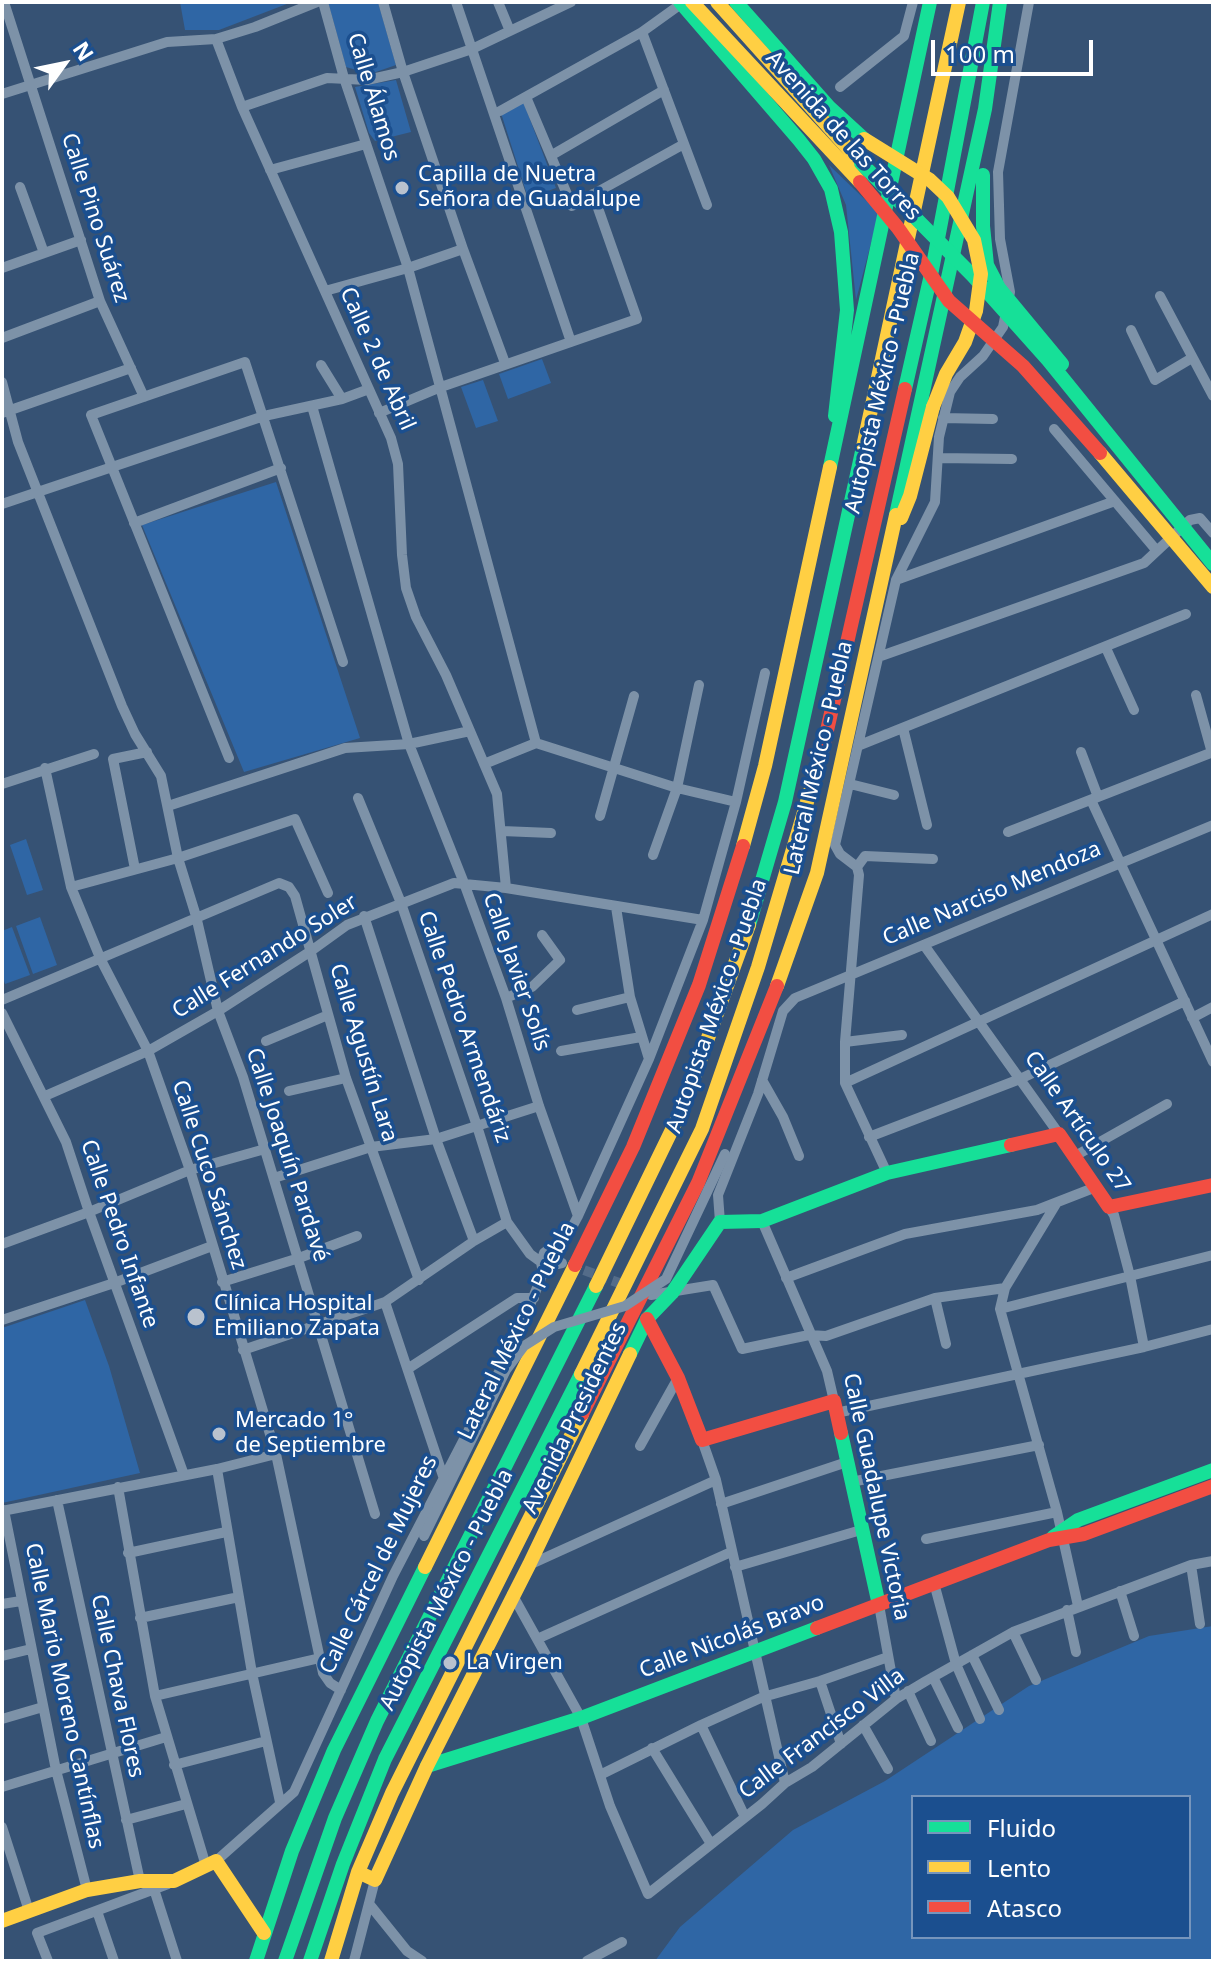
<!DOCTYPE html>
<meta charset="utf-8">
<style>
body{margin:0}
#map{position:relative;width:1215px;height:1963px;overflow:hidden;background:#365274;font-family:"Noto Sans",sans-serif}
canvas{display:block}
.frame{position:absolute;inset:0;border:4px solid #fff;pointer-events:none}
.legend{position:absolute;left:911px;top:1795px;width:280px;height:144px;box-sizing:border-box;background:#1b4f8f;border:2px solid #7695bc;margin:0;padding:10px 14px;list-style:none;font-size:24px;color:#fff}
.legend li{display:flex;align-items:center;gap:16px;height:40px}
.legend b{width:40px;border:2px solid #7695bc}
.north{position:absolute;left:24px;top:24px;width:80px;height:80px;-webkit-text-stroke:6px #1b4f8f;paint-order:stroke;rotate:57deg;font-size:22px;font-weight:700;line-height:32px;text-align:center;color:#fff}
.north::after{content:'';display:block;margin:auto;width:28px;height:36px;background:#fff;clip-path:polygon(50% 0,100% 100%,50% 72%,0 100%)}
.scale{position:absolute;left:931px;top:40px;width:162px;height:36px;box-sizing:border-box;border:4px solid #fff;border-top:0;padding-left:10px;font-size:24px;line-height:28px;white-space:nowrap;color:#fff;-webkit-text-stroke:6px #1b4f8f;paint-order:stroke}
</style>
<div id="map">
<canvas width="1215" height="1963"></canvas>
<div class="frame"></div>
<ul class="legend">
<li><b style="height:10px;background:#16e098"></b>Fluido</li>
<li><b style="height:10px;background:#ffcf43"></b>Lento</li>
<li><b style="height:10px;background:#f24e42"></b>Atasco</li>
</ul>
<div class="north">N</div>
<div class="scale">100 m</div>
</div>
<script>
const g = document.querySelector('canvas').getContext('2d');
g.lineJoin = 'round';
function paint(path, color) { g.fillStyle = color; g.fill(path, 'evenodd'); }
const poly = rows => new Path2D(rows.map(r => 'M' + r).join(''));
function trace(path, color, width, dash) { g.strokeStyle = color; g.lineWidth = width; g.lineCap = dash ? 'butt' : 'round'; g.setLineDash(dash || []); g.stroke(path); }
function label(font, color, halo, rows, align = 'center') {
  g.font = font + ' "Noto Sans",sans-serif'; g.lineWidth = 7; g.setLineDash([]); g.textBaseline = 'middle'; g.strokeStyle = halo; g.fillStyle = color; for (const [text, x, y, turn = 0] of rows) {
    g.save(); g.translate(x, y); g.rotate((+turn || 0) * Math.PI / 180); g.textAlign = isNaN(turn) ? turn : align; if (halo) g.strokeText(text, 0, 0); g.fillText(text, 0, 0); g.restore();
  }
}
paint(poly([
 [180,2,292,2,219,30,185,30],
 [328,2,378,2,396,65,370,74,346,67],
 [396,80,411,132,375,141,369,133,355,87],
 [523,101,556,188,528,198,501,113],
 [829,165,879,213,856,300,846,205],
 [542,359,551,383,508,399,499,374],
 [483,380,498,421,476,428,461,387],
 [276,482,360,738,244,772,142,525],
 [26,839,43,890,27,895,10,845],
 [40,917,57,965,33,974,16,926],
 [12,927,30,975,5,984,2,975,2,931],
 [85,1300,109,1366,140,1473,2,1503,2,1328],
 [1213,1626,1213,1961,655,1961,680,1927,793,1830,885,1781,1029,1686,1149,1636],
 [913,1797,1189,1797,1189,1937,913,1937]
]), '#2f66a5');
trace(poly([
 [570,1265,630,1287]
]), '#546c89', 10, [10, 5]);
trace(poly([
 [4,2,100,301,144,397],
 [323,2,344,78,408,268,536,743],
 [383,2,403,72,463,249,505,363],
 [456,2,571,342],
 [498,2,510,31],
 [642,32,707,205],
 [216,39,242,107,391,438,398,464,402,555,406,588,416,617,446,675,497,794,506,888],
 [840,87,904,36,913,2],
 [2,94,167,42,216,39,255,27,317,2],
 [526,97,572,206,684,144],
 [242,107,327,78,367,80,403,72,472,49,571,2],
 [500,111,642,32,681,4],
 [552,155,664,90],
 [270,170,366,144],
 [20,187,44,253],
 [2,268,81,240],
 [325,291,408,268,463,249],
 [1160,296,1213,396],
 [1131,330,1155,380,1192,358],
 [2,338,100,301],
 [321,365,342,399],
 [2,382,18,442,122,706,135,734,161,776,178,858,196,916,218,1011,243,1077,375,1514],
 [312,406,409,744,464,883,506,998,539,1106,578,1216],
 [2,413,131,368],
 [379,413,441,387,637,319,593,194],
 [943,418,993,419],
 [1054,429,1157,551],
 [939,458,1012,459],
 [2,504,264,416,342,399,369,389],
 [134,523,281,468],
 [896,580,1115,501],
 [1106,648,1134,710],
 [881,656,1144,563,1190,520,1200,518,1213,533],
 [1196,695,1212,753],
 [903,728,927,825],
 [860,745,1186,614],
 [1081,752,1098,797],
 [229,758,91,415,245,362,343,662],
 [484,764,536,743,677,788,736,802],
 [45,768,71,887,101,960,148,1051,190,1170,276,1454,323,1673,330,1683,341,1690],
 [2,784,94,754],
 [850,784,894,795],
 [358,798,401,903,477,1126,507,1222,530,1254,541,1262,553,1265,562,1263],
 [1091,800,1213,1062],
 [168,806,345,748,409,744,470,731],
 [600,816,634,696],
 [502,831,551,833],
 [1008,832,1213,752],
 [653,855,677,788,699,685],
 [857,867,840,854,835,845,896,580,935,502,939,437,950,392,960,377,983,356,1003,327,1010,292,1000,239,998,172,1029,2],
 [857,867,859,875,845,1042,845,1083,887,1173],
 [857,867,865,856,933,859],
 [135,869,113,759,147,752],
 [71,887,178,858,295,819,328,893],
 [616,907,630,997,649,1059],
 [364,916,436,1139,474,1241],
 [924,945,1059,1134],
 [506,998,532,987,560,960,542,935],
 [2,1000,279,883,289,887,295,896,346,1078,419,1280],
 [577,1010,630,997],
 [2,1013,66,1142,89,1212,184,1475],
 [1192,1018,1213,1007],
 [266,1041,328,1015],
 [845,1042,902,1035],
 [561,1051,641,1037],
 [762,1080,783,1117,799,1156],
 [845,1083,1213,914],
 [289,1091,346,1078],
 [45,1096,148,1051,218,1011,311,951,347,925,454,883,506,888,703,920],
 [869,1137,1020,1079,1185,1001],
 [1075,1156,1167,1104],
 [274,1178,371,1147,436,1139,539,1106],
 [1056,1204,1005,1288,1000,1309,1057,1512,1078,1606],
 [1109,1207,1114,1215,1130,1276,1144,1347],
 [762,1221,827,1371,834,1401],
 [720,1222,718,1195,758,1094,783,1011,795,998,1213,825],
 [2,1244,89,1212,190,1170,265,1149],
 [541,1262,544,1253,569,1233,578,1216,649,1059,703,920,736,802,765,673],
 [786,1278,905,1234,1037,1210,1096,1187],
 [222,1282,299,1258,357,1236],
 [651,1295,713,1285,742,1349,809,1335,826,1336,935,1298,1005,1288],
 [935,1298,946,1344],
 [385,1302,443,1476],
 [1000,1309,1213,1255],
 [2,1320,114,1283,212,1246],
 [243,1350,385,1302,474,1241,507,1222],
 [409,1368,517,1298,534,1298],
 [836,1413,1144,1347,1213,1329],
 [702,1440,716,1480,785,1783],
 [640,1446,678,1378],
 [217,1469,252,1673,280,1802],
 [851,1482,1039,1445],
 [118,1487,155,1696,206,1866],
 [57,1500,140,1881],
 [721,1504,847,1462],
 [4,1510,56,1770,87,1890],
 [2,1511,217,1469,276,1454],
 [926,1539,1057,1512],
 [128,1553,226,1532],
 [529,1565,716,1480],
 [1191,1565,1200,1624],
 [735,1567,861,1530],
 [934,1583,956,1664,980,1719],
 [1120,1591,1134,1636],
 [512,1594,581,1718,610,1806,648,1894,762,1804,785,1783,812,1767,896,1699,926,1681,1013,1632,1191,1565,1213,1561],
 [2,1604,21,1601],
 [879,1605,896,1699],
 [1067,1610,1076,1652],
 [140,1618,239,1597],
 [1013,1632,1036,1680],
 [537,1639,731,1552],
 [972,1655,999,1710],
 [2,1656,31,1649],
 [933,1677,958,1728],
 [820,1681,841,1744],
 [908,1691,931,1741],
 [155,1696,320,1658],
 [2,1719,43,1707],
 [701,1725,745,1817],
 [863,1725,888,1769],
 [652,1748,711,1844],
 [174,1765,266,1741],
 [600,1775,701,1725,763,1697,820,1681,888,1657],
 [2,1787,166,1737],
 [126,1820,186,1804],
 [2,1827,29,1911],
 [216,1861,294,1792,393,1576,517,1337,543,1273,541,1262],
 [154,1889,177,1961],
 [370,1905,407,1951,422,1961],
 [97,1911,114,1961],
 [48,1961,37,1933,168,1884],
 [354,1961,375,1880],
 [587,1961,622,1942]
]), '#7d92a8', 10);
trace(poly([
 [680,2,799,140,814,159,831,189,841,232,847,310,835,416],
 [736,2,829,107,864,139],
 [905,389,932,270,983,2],
 [830,467,930,2],
 [896,515,985,109,1000,2],
 [749,925,785,802,863,447],
 [630,1354,647,1319,672,1293,720,1222,762,1221,887,1173,1011,1145],
 [841,1433,879,1605],
 [1053,1537,1078,1520,1213,1470],
 [427,1766,581,1718,817,1628],
 [256,1961,292,1851,334,1750,425,1567],
 [285,1961,335,1818,377,1721,596,1286],
 [310,1961,343,1864,385,1759,581,1374]
]), '#16e098', 14);
trace(poly([
 [692,2,860,182],
 [717,2,861,163],
 [863,447,959,2],
 [901,518,910,496,933,407],
 [743,846,765,766,830,467],
 [777,986,817,873,896,515],
 [596,1286,683,1107,749,925],
 [581,1374,702,1129,758,967,823,748],
 [425,1567,575,1265],
 [358,1872,375,1880,427,1766,529,1565,630,1354],
 [2,1921,87,1890,140,1881,174,1881,216,1861,264,1933],
 [331,1961,358,1872,392,1793,582,1414]
]), '#ffcf43', 14);
trace(poly([
 [823,748,905,389],
 [1011,1145,1059,1134,1109,1207,1213,1185],
 [575,1265,633,1147,699,985,743,846],
 [647,1319,678,1378,702,1440,834,1401,841,1433],
 [582,1414,698,1183,777,986],
 [817,1628,1049,1540,1084,1534,1213,1486]
]), '#f24e42', 14);
trace(poly([
 [424,1536,506,1370,524,1346,554,1327,625,1306,666,1279,725,1154]
]), '#7d92a8', 10);
trace(poly([
 [861,163,973,276,1048,360,1213,564],
 [983,175,983,226,987,265,999,288,1062,364]
]), '#16e098', 14);
trace(poly([
 [864,139,930,180,948,197,974,240,981,274,976,311,965,342,946,374,933,407],
 [1100,453,1213,587]
]), '#ffcf43', 14);
trace(poly([
 [860,182,898,228,949,301,1023,366,1100,453]
]), '#f24e42', 14);
for (const [x, y, r, color] of [
 [402,188,8,"#b9c2ce"],
 [196,1317,10,"#b9c2ce"],
 [219,1434,8,"#b9c2ce"],
 [450,1663,8,"#b9c2ce"]
]) { const dot = new Path2D(); dot.arc(x, y, r, 0, 2 * Math.PI); g.fillStyle = color; g.fill(dot); trace(dot, '#1b4f8f', 3); }
label('22px', '#fff', '#1b4f8f', [
 ["Calle Álamos",373,97,73],
 ["Avenida de las Torres",843,136,48],
 ["Calle Pino Suárez",95,218,72],
 ["Calle 2 de Abril",377,359,66],
 ["Autopista México - Puebla",883,383,-77],
 ["Lateral México - Puebla",819,758,-77],
 ["Calle Narciso Mendoza",992,894,-23],
 ["Calle Fernando Soler",265,957,-32],
 ["Calle Javier Solís",516,972,71],
 ["Autopista México - Puebla",717,1006,-71],
 ["Calle Pedro Armendáriz",464,1027,71],
 ["Calle Agustín Lara",363,1053,73],
 ["Calle Artículo 27",1077,1122,55],
 ["Calle Joaquín Pardavé",287,1155,72],
 ["Calle Cuco Sánchez",209,1175,72],
 ["Calle Pedro Infante",119,1234,71],
 ["Lateral México - Puebla",517,1331,-64],
 ["Avenida Presidentes",575,1418,-64],
 ["Calle Guadalupe Victoria",876,1497,78],
 ["Calle Cárcel de Mujeres",379,1565,-64],
 ["Autopista México - Puebla",447,1590,-63],
 ["Calle Nicolás Bravo",732,1637,-21],
 ["Calle Chava Flores",117,1686,78],
 ["Calle Mario Moreno Cantínflas",64,1696,78],
 ["Calle Francisco Villa",822,1734,-37]
]);
label('22px', '#fff', '#1b4f8f', [
 ["Capilla de Nuetra",418,175],
 ["Señora de Guadalupe",418,200],
 ["Clínica Hospital",214,1304],
 ["Emiliano Zapata",214,1329],
 ["Mercado 1°",235,1421],
 ["de Septiembre",235,1446],
 ["La Virgen",466,1663]
], 'left');
</script>
